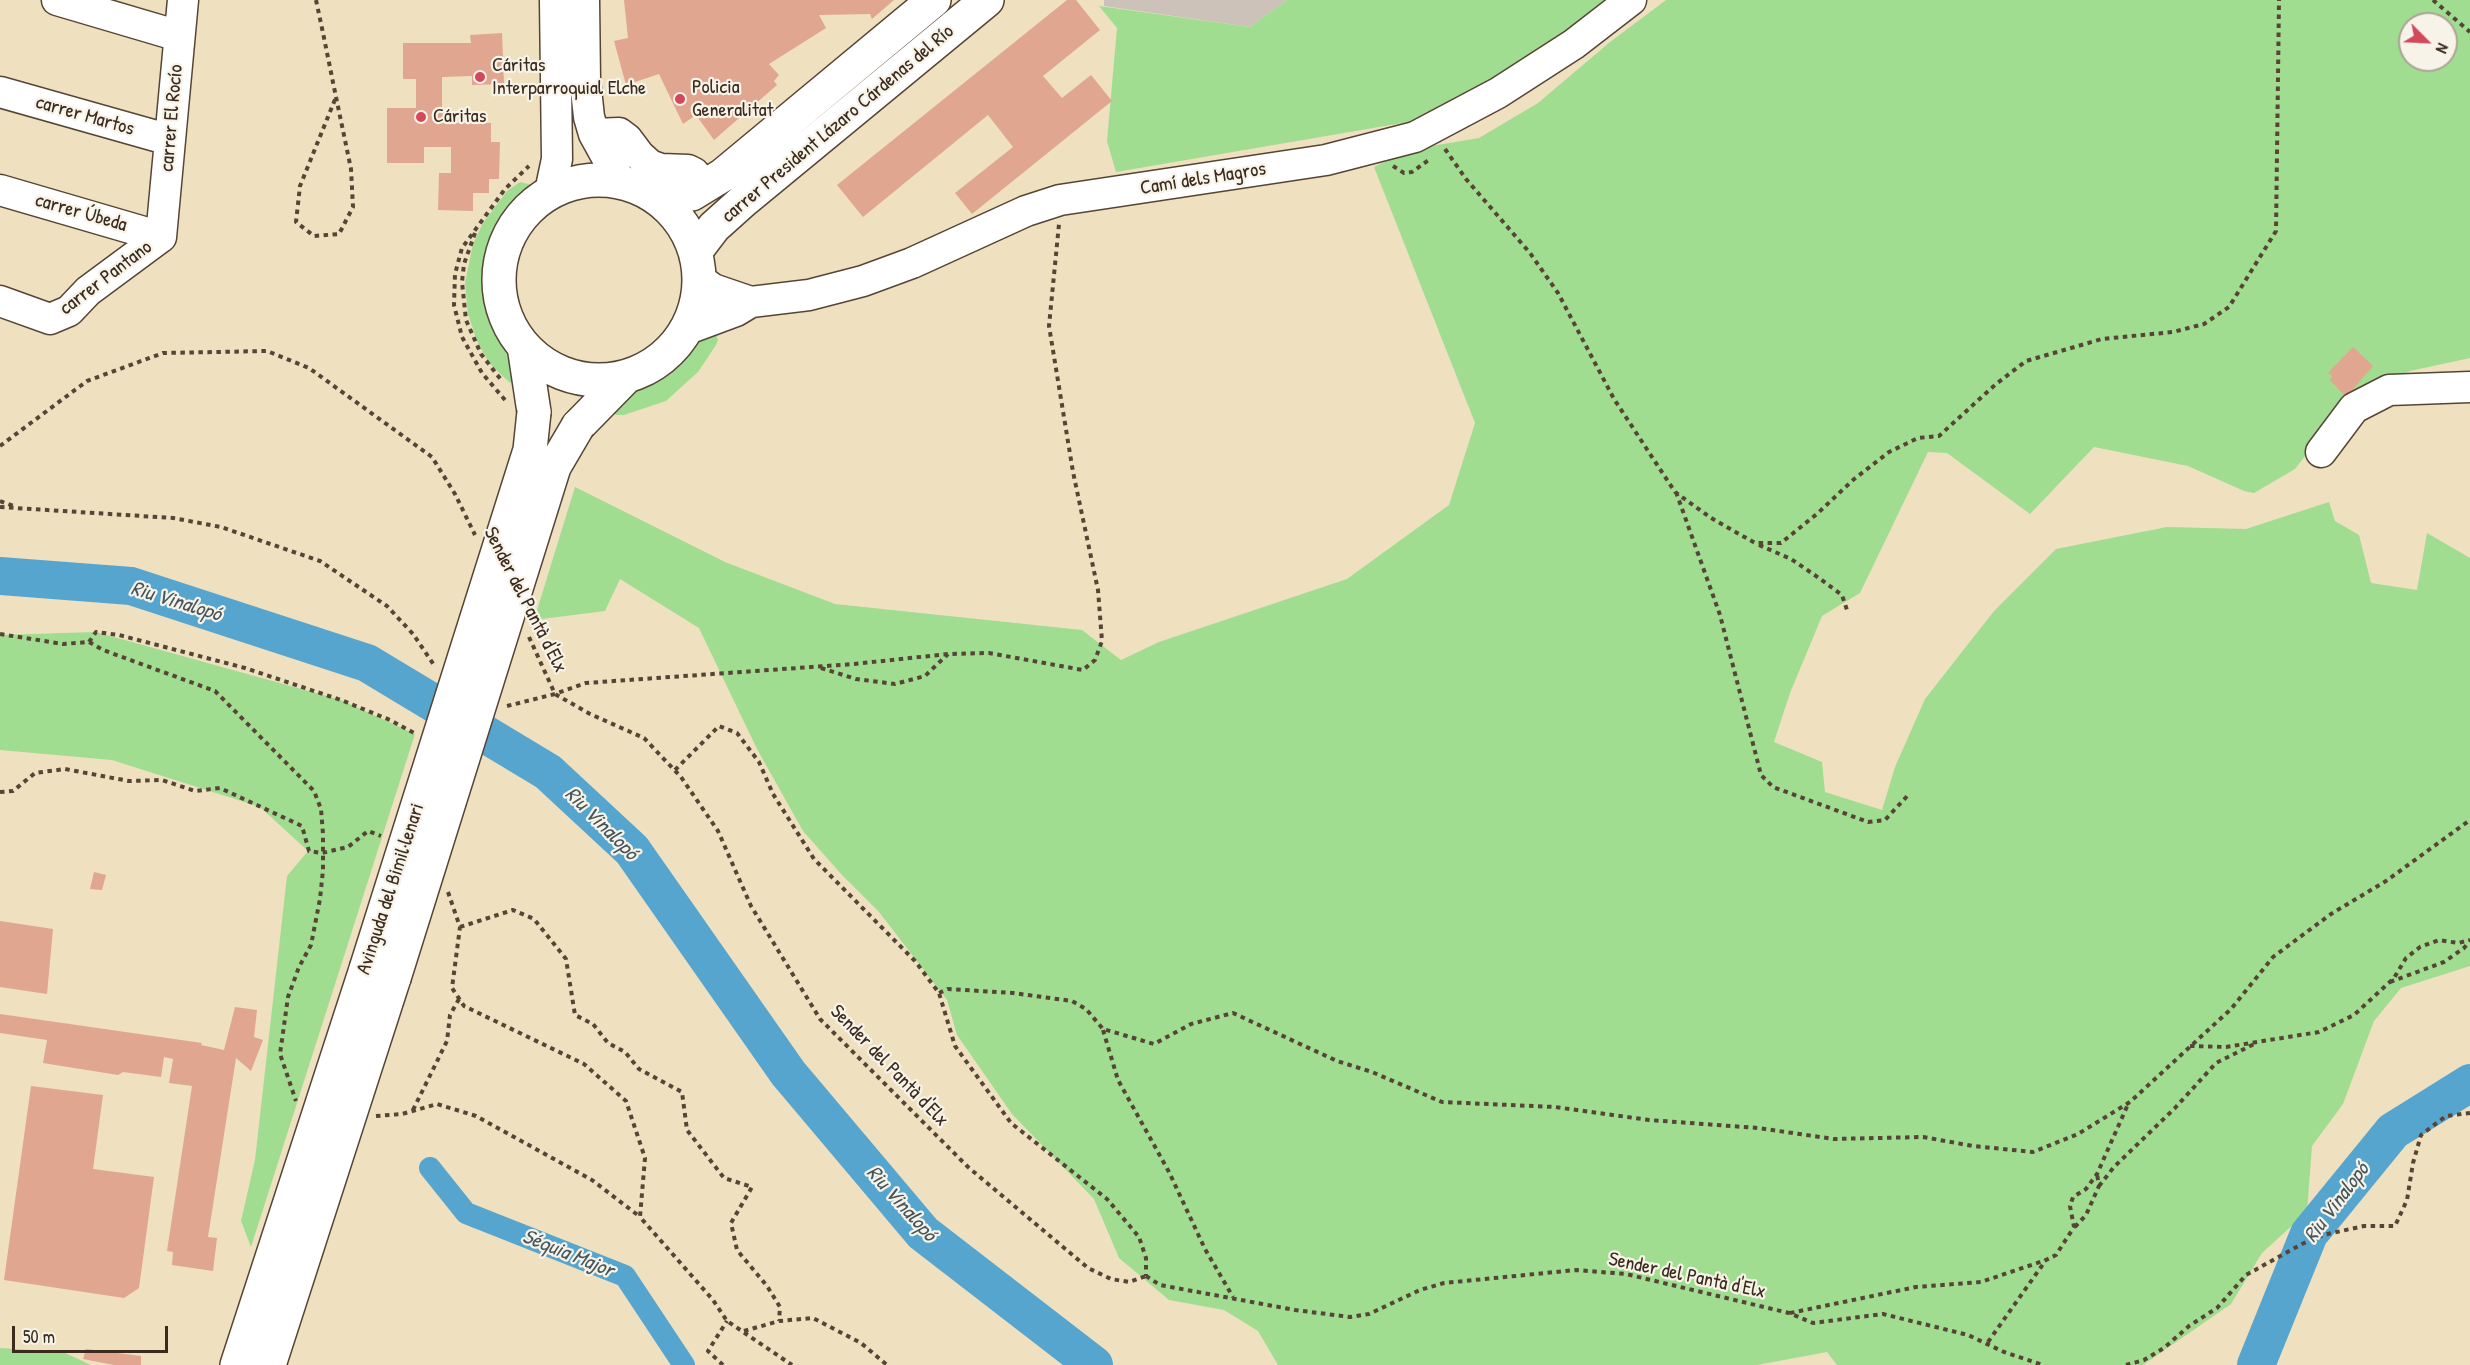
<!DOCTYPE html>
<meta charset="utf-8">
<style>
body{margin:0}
#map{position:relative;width:2470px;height:1365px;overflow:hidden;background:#efe0c0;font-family:"Patrick Hand",sans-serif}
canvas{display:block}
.north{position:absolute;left:2398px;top:12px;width:60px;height:60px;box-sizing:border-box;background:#f7f3e8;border:2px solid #aca397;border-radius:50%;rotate:114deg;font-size:16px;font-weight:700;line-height:24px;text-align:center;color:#3b2a1e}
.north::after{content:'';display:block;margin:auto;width:21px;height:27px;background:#d1495b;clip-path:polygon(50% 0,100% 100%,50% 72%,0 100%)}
.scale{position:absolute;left:12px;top:1326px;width:156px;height:27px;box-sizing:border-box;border:3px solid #3b2a1e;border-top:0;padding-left:8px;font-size:18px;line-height:21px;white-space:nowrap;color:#3b2a1e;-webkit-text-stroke:4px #f7f3e8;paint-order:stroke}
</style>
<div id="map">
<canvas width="2470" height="1365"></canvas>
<div class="north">N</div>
<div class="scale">50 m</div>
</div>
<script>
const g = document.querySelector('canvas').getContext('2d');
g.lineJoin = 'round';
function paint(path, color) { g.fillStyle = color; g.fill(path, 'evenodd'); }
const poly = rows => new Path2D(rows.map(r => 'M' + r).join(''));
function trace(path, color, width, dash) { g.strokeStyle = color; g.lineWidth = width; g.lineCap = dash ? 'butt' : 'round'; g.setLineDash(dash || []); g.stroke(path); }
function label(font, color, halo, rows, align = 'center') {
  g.font = font + ' "Patrick Hand",sans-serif'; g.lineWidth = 4.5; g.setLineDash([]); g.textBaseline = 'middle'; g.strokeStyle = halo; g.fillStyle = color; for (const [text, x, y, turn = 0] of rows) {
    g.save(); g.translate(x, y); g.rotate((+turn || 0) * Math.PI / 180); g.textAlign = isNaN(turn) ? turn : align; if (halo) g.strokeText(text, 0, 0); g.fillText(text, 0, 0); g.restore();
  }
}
paint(poly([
 [1104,0,1287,0,1250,27,1104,6]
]), '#ccc2b9');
paint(poly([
 [1287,0,1630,0,1420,120,1116,172,1107,141,1117,28,1099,6,1250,27],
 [1666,0,2470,0,2470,358,2410,371,2349,400,2295,469,2254,493,2244,491,2188,466,2094,447,2030,514,1947,453,1928,452,1860,593,1822,616,1790,693,1774,742,1822,762,1825,792,1882,810,1895,767,1925,699,1994,611,2056,549,2167,527,2246,529,2329,502,2335,521,2359,535,2371,583,2417,590,2427,533,2470,558,2470,966,2401,988,2374,1021,2343,1104,2312,1146,2307,1212,2262,1253,2231,1304,2143,1365,1837,1365,1827,1352,1757,1365,1278,1365,1258,1331,1224,1310,1169,1300,1119,1258,1094,1199,1012,1114,957,1035,947,1000,879,912,842,875,803,831,757,749,699,628,620,579,605,611,534,620,575,487,725,562,835,604,1082,630,1121,660,1159,642,1347,579,1449,505,1475,423,1374,167,1408,150,1479,138,1538,103,1610,42],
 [2410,24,2446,24,2446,60,2410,60],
 [520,182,533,185,512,207,502,222,487,260,486,279,493,322,503,339,513,380,510,383,489,363,477,341,468,314,465,283,473,244,483,223,507,191],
 [715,332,718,340,716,345,698,372,666,401,624,415,616,415,612,412,637,390,668,372,703,336],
 [96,632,341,700,415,734,251,1247,241,1221,255,1160,287,876,308,851,260,807,112,760,0,750,0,635],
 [0,1348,63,1352,91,1365,0,1365]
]), '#a0dd91');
trace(poly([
 [430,1168,466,1213,625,1276,684,1365]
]), '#55a5cf', 22);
trace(poly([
 [0,576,131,586,367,663,548,772,632,850,788,1073,923,1233,1094,1365],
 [2256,1365,2309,1234,2393,1131,2470,1083]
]), '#55a5cf', 38);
paint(poly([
 [624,0,894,0,872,19,870,14,819,15,826,28,769,64,779,75,774,81,777,85,714,140,696,115,683,124,659,74,626,85,614,41,628,38],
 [1067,0,1076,0,1100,30,1043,76,1062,98,1091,75,1112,101,972,214,955,193,1013,147,988,115,863,217,837,185],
 [502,33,504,84,472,85,472,76,442,77,442,109,454,111,454,123,491,123,491,142,500,142,499,179,489,179,489,193,473,193,473,211,438,210,439,173,451,173,451,147,424,147,424,163,387,163,387,108,416,108,416,79,403,79,403,43,471,43,470,35],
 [2353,347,2373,366,2346,397,2330,380,2332,376,2328,373],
 [94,872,106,875,102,890,90,889],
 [0,921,53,929,47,994,0,987],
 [235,1007,257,1010,254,1037,263,1040,251,1071,236,1058,208,1237,217,1238,213,1271,172,1265,173,1252,167,1251,192,1086,169,1083,173,1059,164,1057,161,1077,123,1072,118,1075,43,1063,47,1040,0,1033,0,1014,202,1043,201,1045,224,1050],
 [31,1086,103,1095,93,1169,154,1177,139,1288,124,1298,4,1280],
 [86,1349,141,1356,141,1365,114,1365,83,1359]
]), '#e0a68f');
const minor = poly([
 [57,0,179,36],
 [584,0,585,80,589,117,594,134,620,181],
 [0,92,170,140],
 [594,134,619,133,627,139,639,155,650,165,661,169,688,170,694,173,705,187],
 [0,190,161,237],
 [550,192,557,159,555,0],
 [161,237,183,0],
 [699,279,713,289,751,302],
 [0,301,50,319,69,311,88,291,161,237],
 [685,330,736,311,751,302,809,295,863,281,912,263,1026,211,1060,200,1326,160,1415,137,1498,93,1574,44,1631,0],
 [2321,452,2354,408,2389,390,2470,387]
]);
const major = poly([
 '499 280a100 100 0 1 1 200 0a100 100 0 1 1-200 0Z',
 [659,199,692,194,723,175,934,0],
 [695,252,714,227,743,201,987,0],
 [524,346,534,412],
 [578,426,627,376],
 [237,1365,366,969],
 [269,1365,394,978]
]);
trace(minor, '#564536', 33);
trace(major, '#564536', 36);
trace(poly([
 [316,0,323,33,336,97,351,169,353,207,339,234,314,236,296,222,300,186,336,97],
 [2433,0,2470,32],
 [1445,149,1466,179,1530,253,1558,293,1614,399,1675,492,1711,518,1755,543,1781,543,1818,513,1853,480,1889,452,1918,438,1939,436,1996,384,2026,361,2102,339,2173,332,2204,324,2229,307,2276,231,2279,0],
 [1393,166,1404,173,1412,172,1430,159],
 [475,233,464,264,462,282,466,320,481,354,502,381],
 [505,400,482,373,462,337,454,305,455,274,462,248,505,189,529,166],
 [0,446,87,381,163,353,267,351,309,368,432,457,455,494,475,535],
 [1676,492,1720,615,1761,775,1773,787,1868,822,1885,820,1910,793],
 [0,501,16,507],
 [0,507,173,518,221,527,320,561,387,606,413,634,434,665],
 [1759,545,1791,559,1819,578,1842,595,1847,610],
 [0,634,63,644,89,642,103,650,215,691,314,791,321,809,323,834,323,870,320,899,311,945,299,967,288,997,280,1054,296,1101],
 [529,637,555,694,590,714,644,738,681,777,718,831,751,906,820,1019,968,1167,1088,1268,1111,1279,1129,1282,1146,1276],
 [89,642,96,632,119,635,245,668,341,700,390,720,414,733],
 [821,668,856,679,895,684,925,676,948,654],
 [507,706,555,694,586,683,854,664,948,654,989,653,1083,670,1095,660,1102,641,1098,590,1073,472,1049,326,1059,224],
 [675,770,719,726,737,733,759,762,773,794,814,859,915,961,939,993,955,1046,1011,1123,1107,1199,1139,1237,1146,1258,1146,1276],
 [0,792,13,791,35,773,65,769,129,781,162,780,195,791,220,788,302,826,309,851,322,853,348,847,368,831,381,836],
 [448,892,460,927,452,988,464,1006,584,1064,626,1101,645,1158,640,1217,713,1300,727,1321,792,1365],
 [460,927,513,910,534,919,566,959,575,1015,593,1024,608,1043,625,1052,639,1069,682,1092,687,1130,724,1178,752,1187,731,1223,737,1250,767,1286,780,1307,779,1321],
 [2390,982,2444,962,2464,948,2470,941],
 [939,993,948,989,1013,993,1072,1001,1086,1009,1103,1029,1154,1044,1191,1024,1233,1013,1337,1061,1372,1072,1442,1102,1555,1107,1649,1120,1758,1128,1834,1139,1923,1137,1973,1146,2033,1152,2078,1134,2130,1102,2231,1009,2273,957,2331,914,2386,881,2470,820],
 [1103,1030,1118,1080,1169,1172,1205,1249,1233,1297],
 [2190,1046,2226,1047,2319,1032,2354,1015,2394,978,2406,958,2420,947,2439,940,2458,943,2470,940],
 [413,1110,447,1041,450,1015,459,999],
 [376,1116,402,1114,437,1104,476,1116,592,1180,639,1216],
 [2099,1186,2114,1167,2175,1108,2216,1063,2256,1043],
 [2075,1227,2086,1215,2099,1186,2097,1174],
 [1146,1276,1160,1285,1295,1310,1350,1317,1369,1314,1420,1290,1444,1283,1576,1270,1626,1274,1789,1313,1813,1323,1883,1314,1968,1335,2004,1352,2043,1365],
 [1790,1313,1916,1287,1981,1282,2046,1260,2056,1255,2074,1227,2070,1206,2073,1197,2086,1189,2097,1174,2129,1102],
 [744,1331,779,1321,813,1318,861,1343,887,1365],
 [1988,1342,2046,1260],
 [723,1365,708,1351,727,1321],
 [2126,1365,2144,1360,2164,1348,2189,1326,2217,1308,2246,1275,2302,1244,2323,1235,2364,1226,2395,1226,2407,1200,2413,1163,2421,1135,2446,1116,2470,1113]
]), '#564536', 4, [4.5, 4.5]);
trace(minor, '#fff', 30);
trace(major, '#fff', 33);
const majorBridge = poly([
 [366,969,530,450,534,412],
 [394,978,554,467,578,426]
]);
trace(majorBridge, '#564536', 36, []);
trace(majorBridge, '#fff', 33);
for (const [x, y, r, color] of [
 [480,77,6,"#d1495b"],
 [680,99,6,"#d1495b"],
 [421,117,6,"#d1495b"]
]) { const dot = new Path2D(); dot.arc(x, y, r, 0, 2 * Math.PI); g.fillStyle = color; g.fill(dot); trace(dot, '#f7f3e8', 2); }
label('20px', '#3b2a1e', '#f7f3e8', [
 ["Cáritas",492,66],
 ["Interparroquial Elche",492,89],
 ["Policia",692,88],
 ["Generalitat",692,111],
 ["Cáritas",433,117]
], 'left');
label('20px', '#3b2a1e', '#f7f3e8', [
 ["carrer Martos",85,116,16],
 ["carrer El Rocío",172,118,-85],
 ["carrer President Lázaro Cárdenas del Río",838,124,-40],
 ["Camí dels Magros",1203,179,-9],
 ["carrer Úbeda",81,213,16],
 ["carrer Pantano",106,278,-37],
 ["Sender del Pantà d'Elx",525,600,63],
 ["Avinguda del Bimil·lenari",391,889,-72],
 ["Sender del Pantà d'Elx",889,1066,46],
 ["Sender del Pantà d'Elx",1687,1276,12]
]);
label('italic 21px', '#44555c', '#f7f3e8', [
 ["Riu Vinalopó",176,602,17],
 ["Riu Vinalopó",601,824,45],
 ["Riu Vinalopó",2337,1203,-53],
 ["Riu Vinalopó",901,1204,48],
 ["Séquia Major",568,1254,22]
]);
</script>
